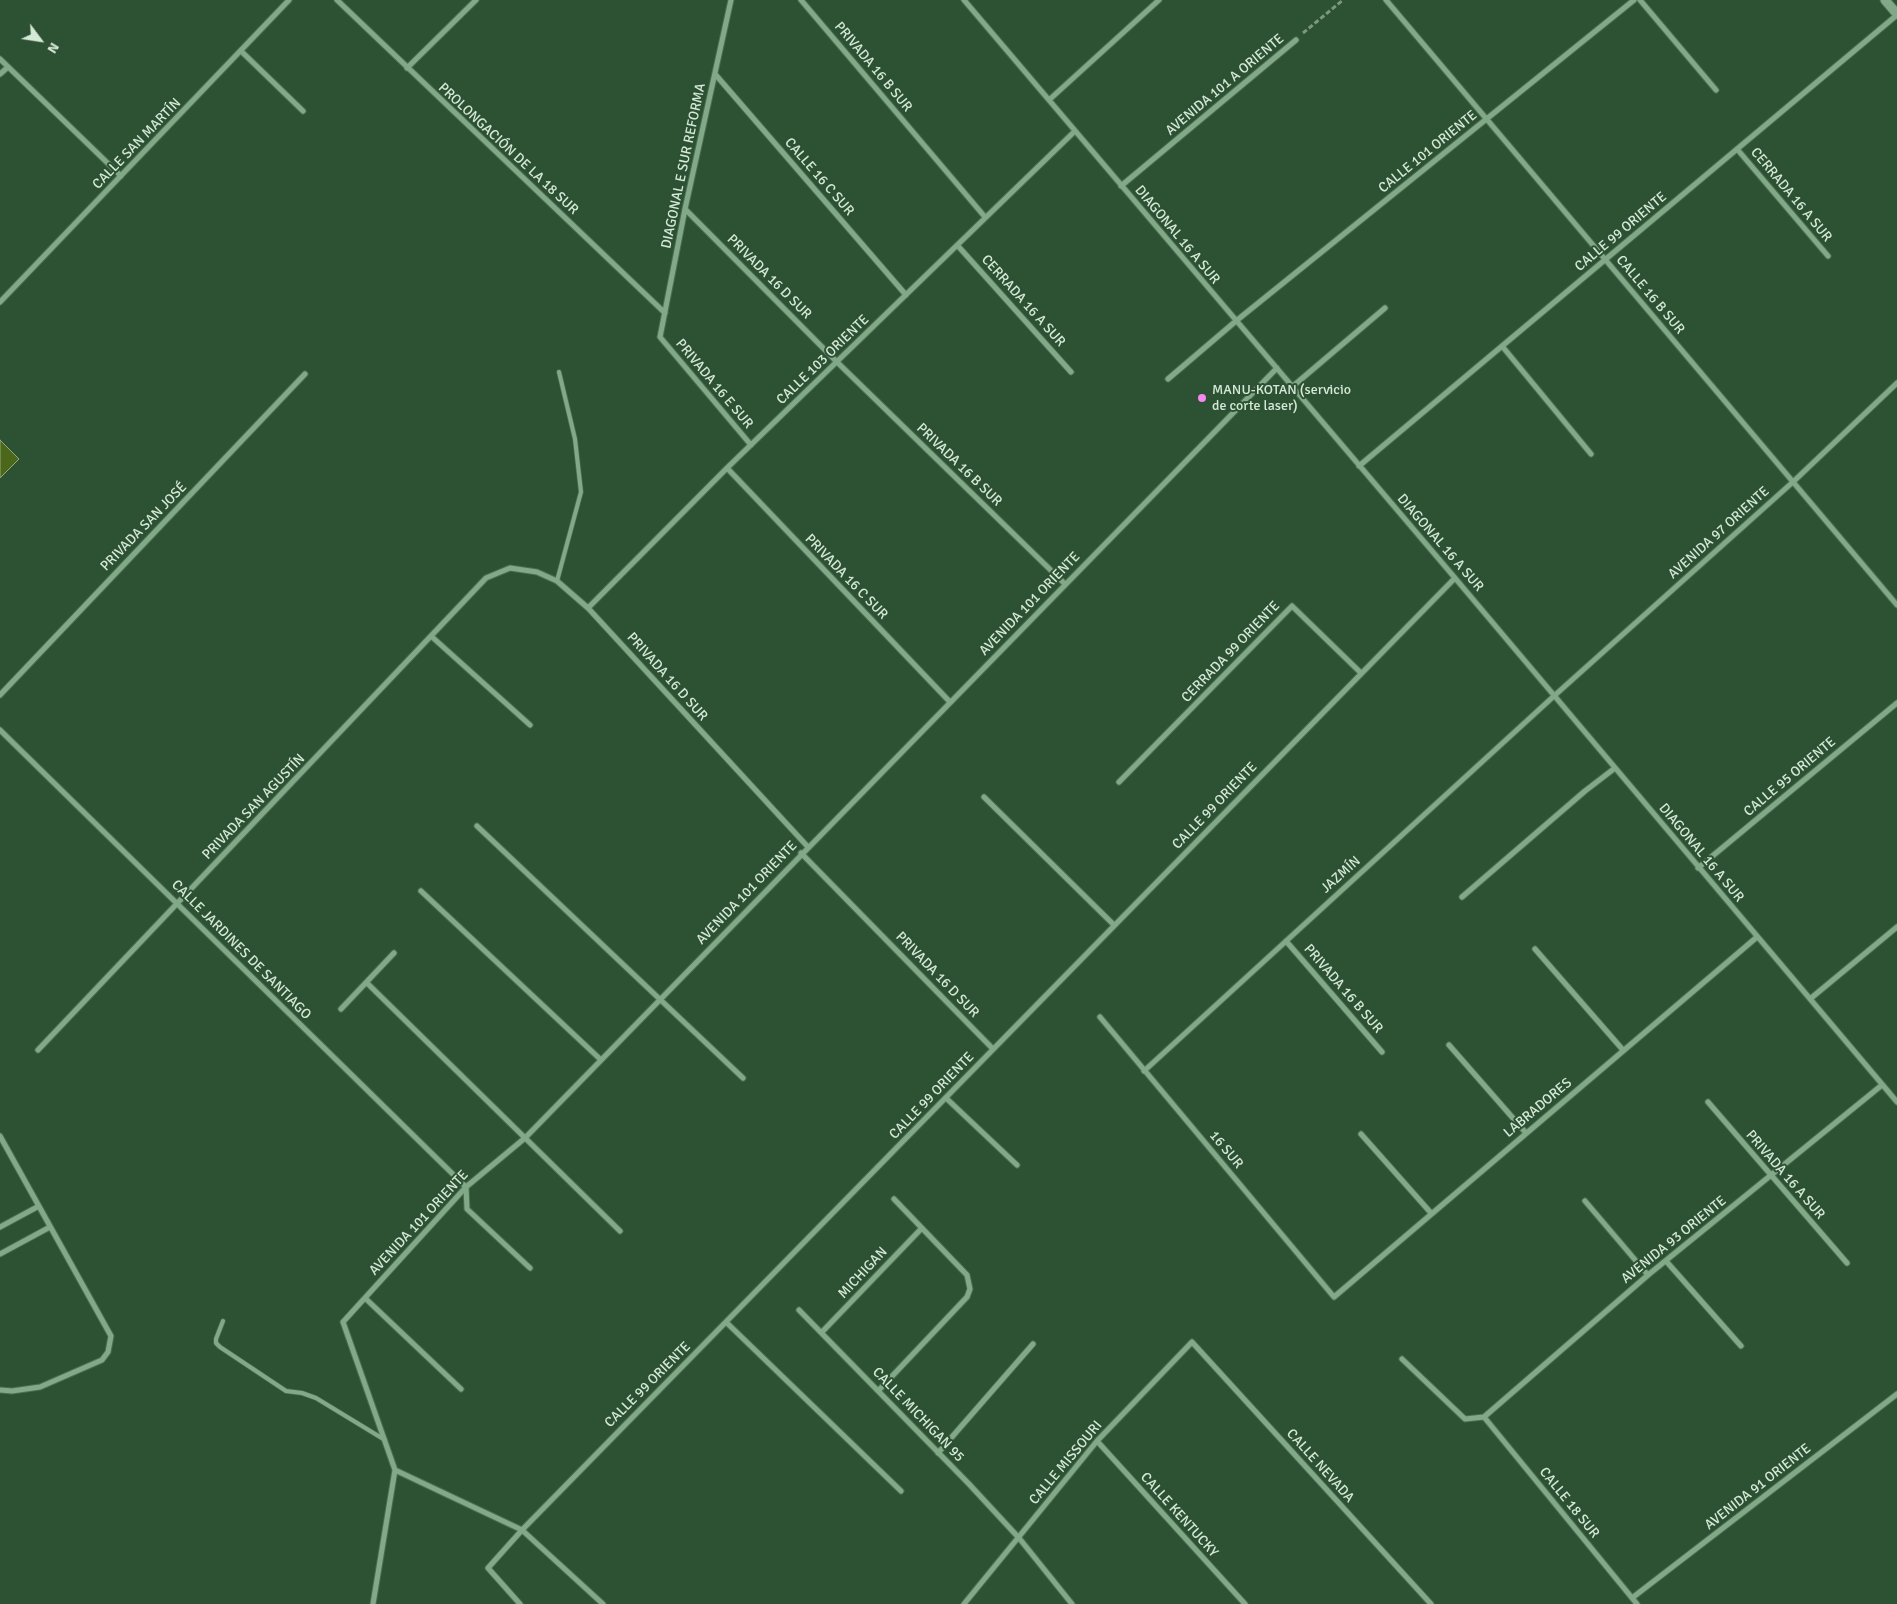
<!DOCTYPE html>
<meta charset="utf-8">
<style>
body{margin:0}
#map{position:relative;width:1897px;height:1604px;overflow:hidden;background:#2d5133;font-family:Signika,sans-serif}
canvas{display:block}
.north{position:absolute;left:15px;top:15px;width:50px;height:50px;-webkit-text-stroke:4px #2d5133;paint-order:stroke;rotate:121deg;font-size:14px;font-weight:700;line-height:20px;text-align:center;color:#d5e9d7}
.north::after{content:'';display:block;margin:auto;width:18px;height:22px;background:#d5e9d7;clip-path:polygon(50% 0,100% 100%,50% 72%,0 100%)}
</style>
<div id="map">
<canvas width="1897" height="1604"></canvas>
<div class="north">N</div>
</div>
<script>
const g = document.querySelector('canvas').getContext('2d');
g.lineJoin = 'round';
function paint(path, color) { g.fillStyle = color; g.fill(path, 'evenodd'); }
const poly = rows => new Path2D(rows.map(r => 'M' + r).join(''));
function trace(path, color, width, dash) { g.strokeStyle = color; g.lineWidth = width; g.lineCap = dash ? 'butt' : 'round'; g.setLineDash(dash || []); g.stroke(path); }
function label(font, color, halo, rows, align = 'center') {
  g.font = font + ' Signika,sans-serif'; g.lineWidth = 4; g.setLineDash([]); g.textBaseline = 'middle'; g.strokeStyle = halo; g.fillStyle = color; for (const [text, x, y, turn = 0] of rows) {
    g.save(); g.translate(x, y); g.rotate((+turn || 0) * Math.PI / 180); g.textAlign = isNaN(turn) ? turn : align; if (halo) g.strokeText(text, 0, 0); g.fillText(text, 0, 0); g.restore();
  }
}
const building = poly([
 [0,440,19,459,0,478,0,440]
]);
paint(building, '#4a671a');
trace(building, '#96aa7e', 1);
const service = poly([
 [557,581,581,492,575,439,559,372],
 [223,1321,216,1339,216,1343,220,1347,286,1391,302,1393,316,1398,385,1440]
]);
const minor = poly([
 [337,0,665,313],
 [731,0,685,209,660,337,751,445],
 [801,0,985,217],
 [964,0,1455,578,1897,1102],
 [1386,0,1897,605],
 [1640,0,1716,90],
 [241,51,303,111],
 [0,59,121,176],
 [407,68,476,0],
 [0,74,8,67],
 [715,74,906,295],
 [1049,100,1159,0],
 [1737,149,1828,256],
 [1121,186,1296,40],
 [685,209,837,362,1065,584],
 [958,246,1071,372],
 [0,302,289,0],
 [1502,346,1591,454],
 [1168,379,1236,321,1634,0],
 [1292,387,1385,308],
 [1359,466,1897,15],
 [727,468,950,702],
 [588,608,727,468,1075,131],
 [431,636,530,725],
 [0,695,305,374],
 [0,730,466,1187],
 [1119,782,1292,606,1361,673],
 [984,797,1114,925],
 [477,826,743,1078],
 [801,853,993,1049],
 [1698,868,1897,703],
 [421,891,600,1059],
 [1462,897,1585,791,1615,768],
 [1286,941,1382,1052],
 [1535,949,1623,1050],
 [367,983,620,1231],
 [1810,999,1897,927],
 [341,1009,394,953],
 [1100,1017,1334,1297,1757,937],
 [1449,1045,1526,1133],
 [38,1050,486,578,510,568,537,572,557,581,588,608,808,847],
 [1144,1071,1554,696,1794,481,1897,383],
 [946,1098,1017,1165],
 [1708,1102,1847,1263],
 [1361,1134,1431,1213],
 [0,1136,111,1336,108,1352,102,1360,40,1387,12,1391,0,1390],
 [466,1187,467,1209,530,1268],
 [1585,1201,1648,1275],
 [0,1227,39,1206],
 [0,1254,50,1227],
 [1666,1261,1741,1346],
 [365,1298,461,1389],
 [799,1310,969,1484,1019,1538,1072,1604],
 [727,1323,901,1491],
 [822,1332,921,1229],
 [1402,1359,1465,1419,1484,1417],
 [879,1390,967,1297,970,1289,967,1275,894,1199],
 [1484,1417,1648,1275,1882,1085],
 [1484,1417,1637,1604],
 [1097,1441,1245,1604],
 [938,1453,1033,1344],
 [395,1470,522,1530,603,1604],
 [1632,1598,1897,1394],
 [373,1604,395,1470,343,1322,466,1187,525,1138,1277,368],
 [520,1604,488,1568,522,1530,1455,578],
 [964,1604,1097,1441,1192,1342,1431,1604]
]);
const tertiary = poly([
 [1885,0,1897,14]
]);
trace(service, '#4c6c53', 5.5);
trace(minor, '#4c6c53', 7);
trace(tertiary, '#4c6c53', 11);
trace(poly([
 [1303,33,1343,0]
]), '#7b977f', 3, [5, 2.5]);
trace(service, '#82a987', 4);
trace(minor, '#82a987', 5);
trace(tertiary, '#82a987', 9);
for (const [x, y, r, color] of [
 [1202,398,5,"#f489f1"]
]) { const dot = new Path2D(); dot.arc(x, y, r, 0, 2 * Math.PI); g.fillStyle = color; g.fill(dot); trace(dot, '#2d5133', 2); }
label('14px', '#d5e9d7', '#2d5133', [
 ["PRIVADA 16 B SUR",873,67,50],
 ["AVENIDA 101 A ORIENTE",1225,85,-40],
 ["CALLE SAN MARTÍN",137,144,-46],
 ["PROLONGACIÓN DE LA 18 SUR",508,149,43],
 ["CALLE 101 ORIENTE",1428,152,-39],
 ["DIAGONAL E SUR REFORMA",684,166,-78],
 ["CALLE 16 C SUR",819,177,49],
 ["CERRADA 16 A SUR",1791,195,50],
 ["CALLE 99 ORIENTE",1621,232,-40],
 ["DIAGONAL 16 A SUR",1177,235,50],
 ["PRIVADA 16 D SUR",769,277,45],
 ["CALLE 16 B SUR",1650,295,50],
 ["CERRADA 16 A SUR",1023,301,48],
 ["CALLE 103 ORIENTE",823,360,-44],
 ["PRIVADA 16 E SUR",714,384,50],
 ["PRIVADA 16 B SUR",959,465,44],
 ["PRIVADA SAN JOSÉ",144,527,-46],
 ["AVENIDA 97 ORIENTE",1719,533,-42],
 ["DIAGONAL 16 A SUR",1440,543,49],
 ["PRIVADA 16 C SUR",846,577,46],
 ["AVENIDA 101 ORIENTE",1030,604,-46],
 ["CERRADA 99 ORIENTE",1231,652,-46],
 ["PRIVADA 16 D SUR",667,677,48],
 ["CALLE 95 ORIENTE",1790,777,-40],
 ["CALLE 99 ORIENTE",1215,806,-46],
 ["PRIVADA SAN AGUSTÍN",254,807,-46],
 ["DIAGONAL 16 A SUR",1701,853,50],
 ["JAZMÍN",1341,875,-42],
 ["AVENIDA 101 ORIENTE",747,893,-46],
 ["CALLE JARDINES DE SANTIAGO",241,950,45],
 ["PRIVADA 16 D SUR",937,975,46],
 ["PRIVADA 16 B SUR",1343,989,49],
 ["CALLE 99 ORIENTE",932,1096,-46],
 ["LABRADORES",1538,1108,-40],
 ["16 SUR",1226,1150,50],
 ["PRIVADA 16 A SUR",1785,1175,49],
 ["AVENIDA 101 ORIENTE",419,1223,-47],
 ["AVENIDA 93 ORIENTE",1674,1240,-39],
 ["MICHIGAN",863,1273,-47],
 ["CALLE 99 ORIENTE",648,1385,-45],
 ["CALLE MICHIGAN 95",918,1415,46],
 ["CALLE MISSOURI",1066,1463,-50],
 ["CALLE NEVADA",1320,1466,48],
 ["AVENIDA 91 ORIENTE",1758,1487,-38],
 ["CALLE 18 SUR",1569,1503,51],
 ["CALLE KENTUCKY",1179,1515,48]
]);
label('14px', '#d5e9d7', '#2d5133', [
 ["MANU-KOTAN (servicio",1212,390],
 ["de corte laser)",1212,406]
], 'left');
</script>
